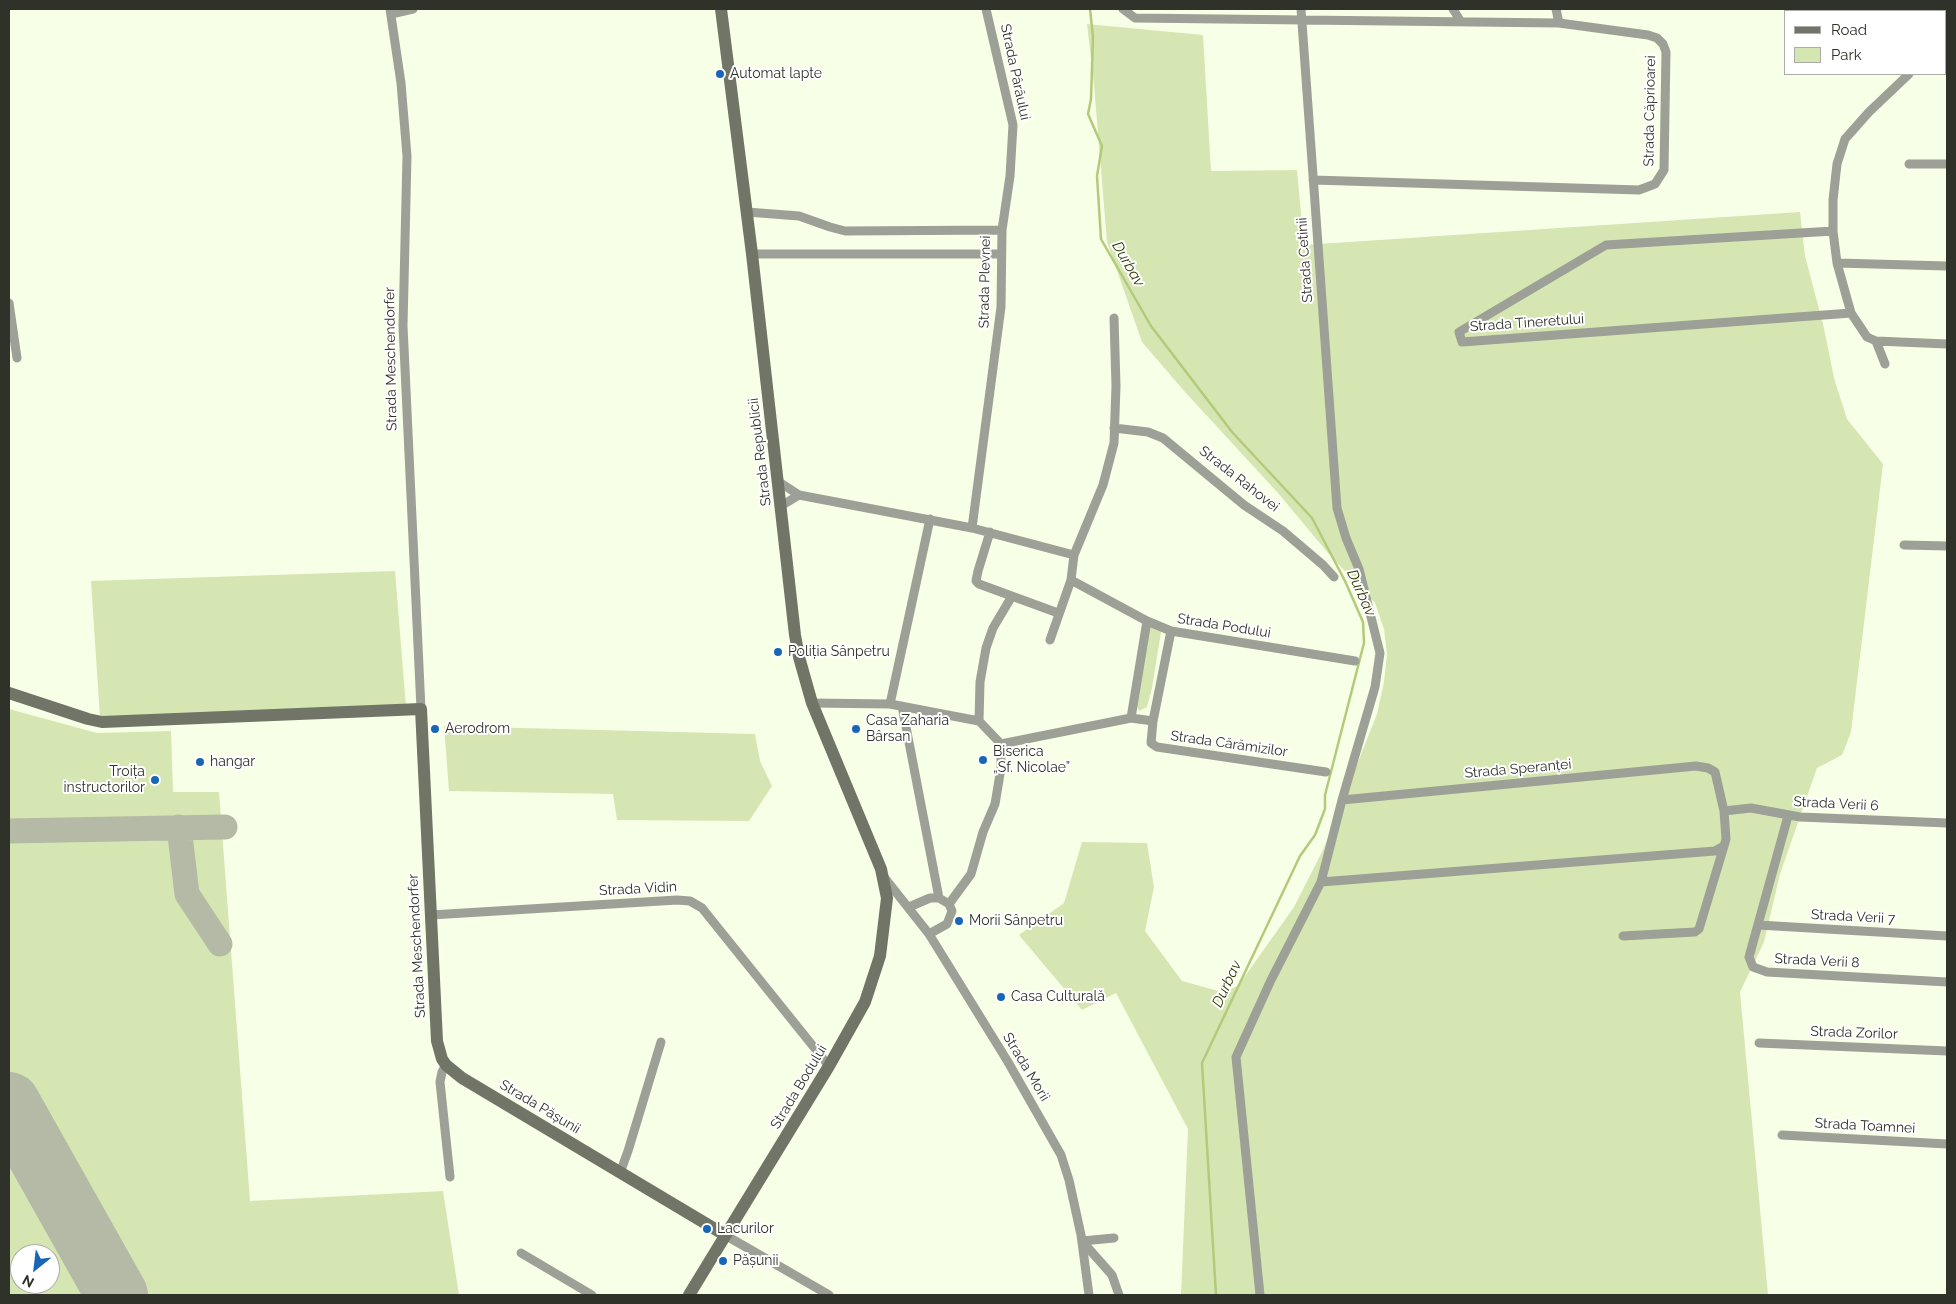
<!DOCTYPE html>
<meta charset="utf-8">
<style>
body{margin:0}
#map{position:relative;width:1956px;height:1304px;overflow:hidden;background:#f7ffe6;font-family:Raleway,sans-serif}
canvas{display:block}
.frame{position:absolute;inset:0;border:10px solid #2f3229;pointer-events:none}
.legend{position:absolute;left:1784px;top:10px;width:162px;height:65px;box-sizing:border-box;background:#fff;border:1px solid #acada9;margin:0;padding:6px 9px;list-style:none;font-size:15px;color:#2f3229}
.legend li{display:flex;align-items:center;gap:10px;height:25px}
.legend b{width:25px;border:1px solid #acada9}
.north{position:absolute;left:10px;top:1244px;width:50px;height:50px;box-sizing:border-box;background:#fff;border:1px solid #acada9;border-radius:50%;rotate:209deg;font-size:14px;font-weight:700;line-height:20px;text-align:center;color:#2f3229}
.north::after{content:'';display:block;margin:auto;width:18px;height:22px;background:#1866b5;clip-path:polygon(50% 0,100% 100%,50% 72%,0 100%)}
</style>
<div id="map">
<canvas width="1956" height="1304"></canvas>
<div class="frame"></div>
<ul class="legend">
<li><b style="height:6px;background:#707567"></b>Road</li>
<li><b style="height:14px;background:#d6e6b2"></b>Park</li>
</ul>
<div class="north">N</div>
</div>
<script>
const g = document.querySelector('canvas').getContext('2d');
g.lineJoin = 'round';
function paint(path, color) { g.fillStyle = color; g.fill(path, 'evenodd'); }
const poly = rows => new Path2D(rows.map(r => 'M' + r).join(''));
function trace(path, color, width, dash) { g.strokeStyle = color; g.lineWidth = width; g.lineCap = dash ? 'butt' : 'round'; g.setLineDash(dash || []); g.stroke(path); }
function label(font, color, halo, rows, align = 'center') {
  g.font = font + ' Raleway,sans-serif'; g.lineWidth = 4; g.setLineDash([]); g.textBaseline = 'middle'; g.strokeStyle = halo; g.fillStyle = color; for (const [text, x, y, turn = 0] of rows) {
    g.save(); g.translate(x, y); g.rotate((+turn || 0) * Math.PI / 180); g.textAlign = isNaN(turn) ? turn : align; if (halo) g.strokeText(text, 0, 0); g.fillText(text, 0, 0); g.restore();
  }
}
paint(poly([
 [1087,24,1203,35,1211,171,1297,170,1304,245,1800,212,1805,256,1823,324,1834,378,1847,419,1883,464,1851,732,1842,755,1817,768,1780,874,1764,942,1740,992,1768,1295,1181,1295,1188,1129,1116,993,1082,1010,1019,935,1064,903,1082,842,1147,843,1154,887,1145,931,1182,981,1222,992,1238,986,1294,907,1323,850,1377,714,1384,682,1387,654,1384,629,1375,603,1328,553,1278,493,1185,392,1142,342,1107,242,1094,85],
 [395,571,406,707,100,718,91,581],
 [1150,626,1156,627,1161,632,1152,688,1147,707,1139,711,1136,704],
 [9,709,97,733,171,731,173,792,219,792,250,1201,443,1191,459,1295,9,1295],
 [20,1254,50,1254,50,1284,20,1284],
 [444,726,755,734,760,761,772,786,749,821,617,820,613,794,449,791]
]), '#d6e6b2');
trace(poly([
 [1090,9,1093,37,1091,99,1088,114,1102,146,1097,176,1101,239,1151,326,1232,432,1312,518,1345,581,1363,622,1364,643,1325,795,1325,809,1315,835,1300,856,1202,1063,1216,1295]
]), '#b4ca7b', 2.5);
trace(poly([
 [179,827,187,894,220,944],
 [9,831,225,827]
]), '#b4baa6', 25);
trace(poly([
 [9,1103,117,1295]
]), '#b4baa6', 62);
trace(poly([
 [390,9,401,83,407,156,403,326,421,709],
 [1123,9,1135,18,1559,23,1648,35,1657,38,1663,44,1666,52,1664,170,1655,184,1639,190,1313,180],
 [1453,9,1461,22],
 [1556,9,1559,23],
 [1935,11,1935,9],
 [391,14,413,9],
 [1945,60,1947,60],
 [1909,164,1947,164],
 [747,212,799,216,830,227,845,231,1002,230],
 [1833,231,1606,245,1459,332,1462,342,1851,313],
 [752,254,1001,254],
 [1837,263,1947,266],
 [9,303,17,358],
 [1876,341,1947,344],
 [1885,364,1876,341,1867,337,1851,313,1837,263,1833,231,1833,200,1837,164,1845,139,1869,112,1909,74],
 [1114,428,1148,432,1163,438,1244,505,1283,531,1323,565,1334,577],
 [779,482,799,495,972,528,1074,555],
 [781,506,799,495],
 [972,528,1001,307,1002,230,1010,176,1013,125,986,9],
 [990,532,978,571,976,581,979,584,1058,613],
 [1904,545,1947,546],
 [1071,580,1147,621,1171,631,1355,661],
 [1171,631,1153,721,1151,743,1157,747,1326,772],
 [1050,640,1071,580,1074,555,1103,485,1114,443,1116,386,1114,318],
 [812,703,890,704,979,721,1001,744,1001,768,995,804,983,832,971,874,949,904],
 [890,704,930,519],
 [902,706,939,898],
 [1131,718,1147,621],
 [979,721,980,682,986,648,993,628,1012,596],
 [1001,744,1131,718,1153,721],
 [1724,811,1751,808,1800,817,1947,823],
 [1788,816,1749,957,1753,967,1767,972,1947,982],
 [884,877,929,934,1008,1062,1061,1155,1069,1180,1081,1235,1089,1295],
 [1321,882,1715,851,1724,846,1726,839,1724,811,1715,772,1708,768,1696,766,1342,800],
 [909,907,930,898,939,898,949,904,952,911,947,924,929,934],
 [431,915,677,900,690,901,702,908,829,1066],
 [1758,925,1947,936],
 [1623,936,1695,932,1699,929,1724,846],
 [1759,1043,1947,1051],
 [446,1065,442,1072,440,1082,450,1177],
 [1782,1135,1947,1144],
 [620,1173,628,1151,661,1042],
 [725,1235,829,1295],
 [1082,1241,1112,1275,1119,1295],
 [1082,1241,1114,1238],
 [521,1253,592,1295],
 [1260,1295,1236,1057,1271,980,1321,882,1342,800,1375,687,1380,653,1359,569,1346,538,1337,508,1301,9]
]), '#9da096', 9);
trace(poly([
 [9,693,88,719,102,722,421,709,437,1041,442,1059,446,1065,462,1078,725,1235],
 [689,1295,829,1066,865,1002,880,956,887,898,881,869,812,703,799,657,795,635,752,254,721,9]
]), '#707567', 12);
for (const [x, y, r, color] of [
 [720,74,5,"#1866b5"],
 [778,652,5,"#1866b5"],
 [435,729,5,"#1866b5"],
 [856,729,5,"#1866b5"],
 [983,760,5,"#1866b5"],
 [200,762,5,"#1866b5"],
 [155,780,5,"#1866b5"],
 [959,921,5,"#1866b5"],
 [1001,997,5,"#1866b5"],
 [707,1229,5,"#1866b5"],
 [723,1261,5,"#1866b5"]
]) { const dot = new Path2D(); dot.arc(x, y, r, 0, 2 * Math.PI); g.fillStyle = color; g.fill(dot); trace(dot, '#fff', 2); }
label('14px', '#2f3229', '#fff', [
 ["Strada Pârâului",1015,72,78],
 ["Strada Căprioarei",1650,111,-89],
 ["Strada Cetinii",1305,260,-94],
 ["Strada Plevnei",985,282,-89],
 ["Strada Tineretului",1527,323,-4],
 ["Strada Meschendorfer",391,359,-91],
 ["Strada Republicii",760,452,-97],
 ["Strada Rahovei",1239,479,38],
 ["Strada Podului",1224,626,9],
 ["Strada Cărămizilor",1229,744,8],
 ["Strada Speranței",1518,769,-5],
 ["Strada Verii 6",1836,804,3],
 ["Strada Vidin",638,889,-3],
 ["Strada Verii 7",1853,917,3],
 ["Strada Meschendorfer",417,946,-93],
 ["Strada Verii 8",1817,961,3],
 ["Strada Zorilor",1854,1033,2],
 ["Strada Morii",1026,1067,59],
 ["Strada Bodului",799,1087,-59],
 ["Strada Pășunii",540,1107,31],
 ["Strada Toamnei",1865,1126,3]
]);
label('14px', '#2f3229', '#fff', [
 ["Automat lapte",730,74],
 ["Poliția Sânpetru",788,652],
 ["Casa Zaharia",866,721],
 ["Bârsan",866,737],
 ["Aerodrom",445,729],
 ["Biserica",993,752],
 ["„Sf. Nicolae”",993,768],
 ["hangar",210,762],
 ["Troița",145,772,"right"],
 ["instructorilor",145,788,"right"],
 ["Morii Sânpetru",969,921],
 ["Casa Culturală",1011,997],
 ["Lacurilor",717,1229],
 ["Pășunii",733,1261]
], 'left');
label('italic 15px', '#313e00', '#fff', [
 ["Durbav",1128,264,60],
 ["Durbav",1361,593,66],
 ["Durbav",1227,984,-65]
]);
</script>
